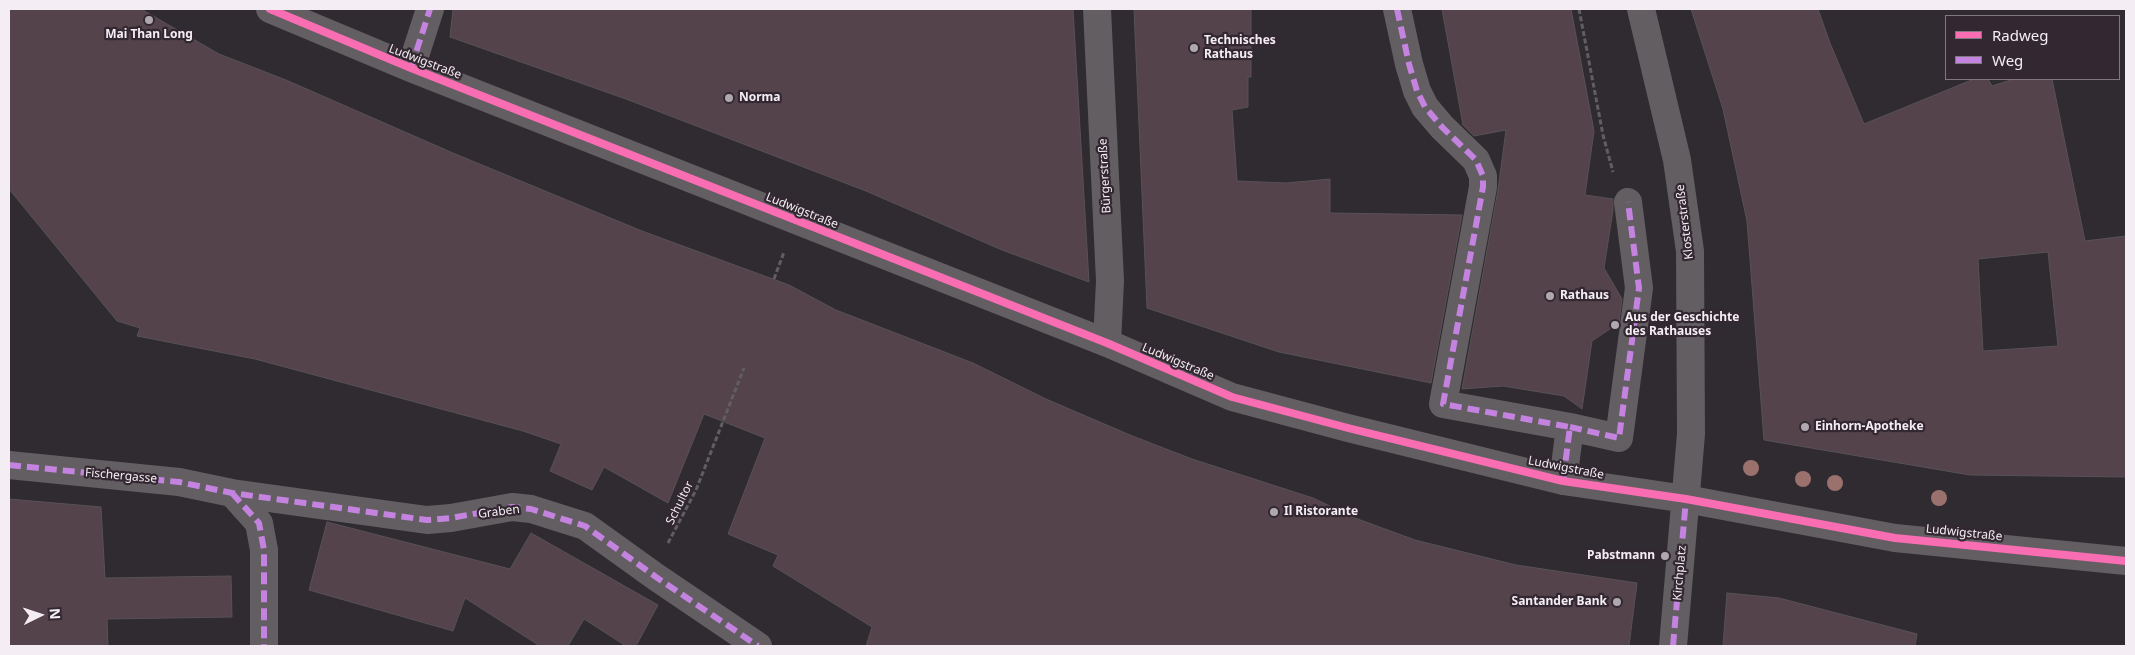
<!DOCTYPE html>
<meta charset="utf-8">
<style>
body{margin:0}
#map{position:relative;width:2135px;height:655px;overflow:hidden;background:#302b30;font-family:"Noto Sans",sans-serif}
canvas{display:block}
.frame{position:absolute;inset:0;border:10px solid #f4edf3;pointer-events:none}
.legend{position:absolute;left:1945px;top:15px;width:175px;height:65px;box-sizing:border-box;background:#332832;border:1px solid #80777f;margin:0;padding:6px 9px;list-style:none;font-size:15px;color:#f4edf3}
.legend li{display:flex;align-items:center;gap:10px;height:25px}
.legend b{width:25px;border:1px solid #80777f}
.north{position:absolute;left:15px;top:590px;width:50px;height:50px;-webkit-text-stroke:4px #332832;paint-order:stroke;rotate:86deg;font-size:14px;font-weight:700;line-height:20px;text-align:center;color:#f4edf3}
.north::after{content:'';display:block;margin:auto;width:18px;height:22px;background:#f4edf3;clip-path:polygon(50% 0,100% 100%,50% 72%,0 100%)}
</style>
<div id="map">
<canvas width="2135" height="655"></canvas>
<div class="frame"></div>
<ul class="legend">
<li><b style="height:6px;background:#f96db3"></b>Radweg</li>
<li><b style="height:6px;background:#c483df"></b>Weg</li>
</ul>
<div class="north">N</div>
</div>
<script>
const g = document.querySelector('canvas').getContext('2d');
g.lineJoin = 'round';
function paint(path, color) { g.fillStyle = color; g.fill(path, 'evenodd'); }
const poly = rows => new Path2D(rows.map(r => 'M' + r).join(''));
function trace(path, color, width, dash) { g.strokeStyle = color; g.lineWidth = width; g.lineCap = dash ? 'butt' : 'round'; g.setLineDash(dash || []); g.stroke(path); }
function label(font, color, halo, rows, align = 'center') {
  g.font = font + ' "Noto Sans",sans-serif'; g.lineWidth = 4.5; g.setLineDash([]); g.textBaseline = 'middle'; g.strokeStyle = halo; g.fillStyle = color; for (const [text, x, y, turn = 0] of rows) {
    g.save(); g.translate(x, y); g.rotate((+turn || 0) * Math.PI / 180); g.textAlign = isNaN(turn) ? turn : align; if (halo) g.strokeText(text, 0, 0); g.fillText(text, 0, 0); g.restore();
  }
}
const building = poly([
 [9,9,141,9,219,54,286,80,453,153,642,231,789,285,836,310,973,363,1046,399,1130,435,1192,459,1313,498,1355,518,1415,540,1516,565,1637,583,1629,646,866,646,872,627,773,566,778,555,728,534,765,438,704,414,668,503,604,467,592,490,550,471,561,444,523,431,255,359,137,336,140,328,117,321,9,189,9,9],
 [453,9,1073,9,1089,282,1002,250,866,191,626,99,450,37,453,9],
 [1134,9,1251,9,1251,77,1248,77,1248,107,1232,110,1237,181,1286,183,1330,179,1330,213,1462,215,1431,383,1279,352,1147,308,1134,9],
 [1442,9,1571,9,1594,131,1585,195,1613,199,1613,210,1604,268,1622,299,1619,323,1592,341,1582,409,1564,396,1503,386,1462,389,1498,190,1506,130,1474,136,1463,125,1442,9],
 [1691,9,1818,9,1830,43,1864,124,1974,79,1988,79,1992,86,2014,79,2052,79,2085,241,2126,236,2126,477,1970,475,1764,440,1747,221,1723,109,1691,9],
 [2048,252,2058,346,1983,351,1978,259,2048,252],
 [9,499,101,507,105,578,231,576,232,617,107,619,108,646,9,646,9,499],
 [327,522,510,569,531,533,658,605,636,646,626,646,584,619,568,646,540,646,465,598,453,631,309,590,327,522],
 [1727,593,1779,598,1917,634,1915,646,1723,646,1727,593]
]);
paint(building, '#54434a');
trace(building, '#575255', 1);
trace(poly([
 [1579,9,1603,135,1613,172],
 [774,279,784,252],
 [668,543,696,490,744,368]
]), '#615e61', 3, [5, 2.5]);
trace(poly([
 [270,9,411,68,1107,343,1232,397,1348,428,1563,481,1686,499,1895,538,2126,561],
 [1097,9,1110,281,1107,343],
 [1397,9,1409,64,1417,91,1425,107,1442,127,1476,160,1483,176,1483,187,1443,404,1570,427,1563,481],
 [1641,9,1677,160,1690,251,1691,434,1673,646],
 [411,68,430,9],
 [1570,427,1619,438,1639,288,1628,202],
 [9,465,179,482,232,493,427,520,451,518,512,507,531,509,585,526,656,577,758,646],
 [232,493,259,523,264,550,264,646]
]), '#625e62', 28);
trace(poly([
 [1397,9,1409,64,1417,91,1425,107,1442,127,1476,160,1483,176,1483,187,1443,404,1570,427,1563,481],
 [411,68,430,9],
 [1570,427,1619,438,1639,288,1628,202],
 [9,465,179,482,232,493,427,520,451,518,512,507,531,509,585,526,656,577,758,646],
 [232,493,259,523,264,550,264,646],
 [1673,646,1686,499]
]), '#c483df', 6, [12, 6]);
trace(poly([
 [270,9,411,68,1107,343,1232,397,1348,428,1563,481,1686,499,1895,538,2126,561]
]), '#f96db3', 8);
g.fillStyle = '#9a716d';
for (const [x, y] of [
 [1751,468],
 [1803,479],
 [1835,483],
 [1939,498]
]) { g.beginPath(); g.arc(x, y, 8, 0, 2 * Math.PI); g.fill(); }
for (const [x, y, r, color] of [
 [149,20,5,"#afa9af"],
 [1194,48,5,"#afa9af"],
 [729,98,5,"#afa9af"],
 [1550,296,5,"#afa9af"],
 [1615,325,5,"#afa9af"],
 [1805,427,5,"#afa9af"],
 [1274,512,5,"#afa9af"],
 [1665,556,5,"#afa9af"],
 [1617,602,5,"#afa9af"]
]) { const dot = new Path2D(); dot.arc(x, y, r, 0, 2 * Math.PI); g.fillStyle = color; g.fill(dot); trace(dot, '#332832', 2); }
label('bold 12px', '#f4edf3', '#332832', [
 ["Mai Than Long",149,35,"center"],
 ["Technisches",1204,41],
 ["Rathaus",1204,55],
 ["Norma",739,98],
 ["Rathaus",1560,296],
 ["Aus der Geschichte",1625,318],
 ["des Rathauses",1625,332],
 ["Einhorn-Apotheke",1815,427],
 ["Il Ristorante",1284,512],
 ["Pabstmann",1655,556,"right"],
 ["Santander Bank",1607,602,"right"]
], 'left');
label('12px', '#f4edf3', '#332832', [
 ["Ludwigstraße",425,62,21],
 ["Bürgerstraße",1105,176,-93],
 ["Ludwigstraße",802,211,22],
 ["Klosterstraße",1685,222,-97],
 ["Ludwigstraße",1178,362,23],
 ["Ludwigstraße",1566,468,11],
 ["Fischergasse",121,476,5],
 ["Schultor",680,503,-64],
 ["Graben",499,512,-7],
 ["Ludwigstraße",1964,533,6],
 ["Kirchplatz",1680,573,-85]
]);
</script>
